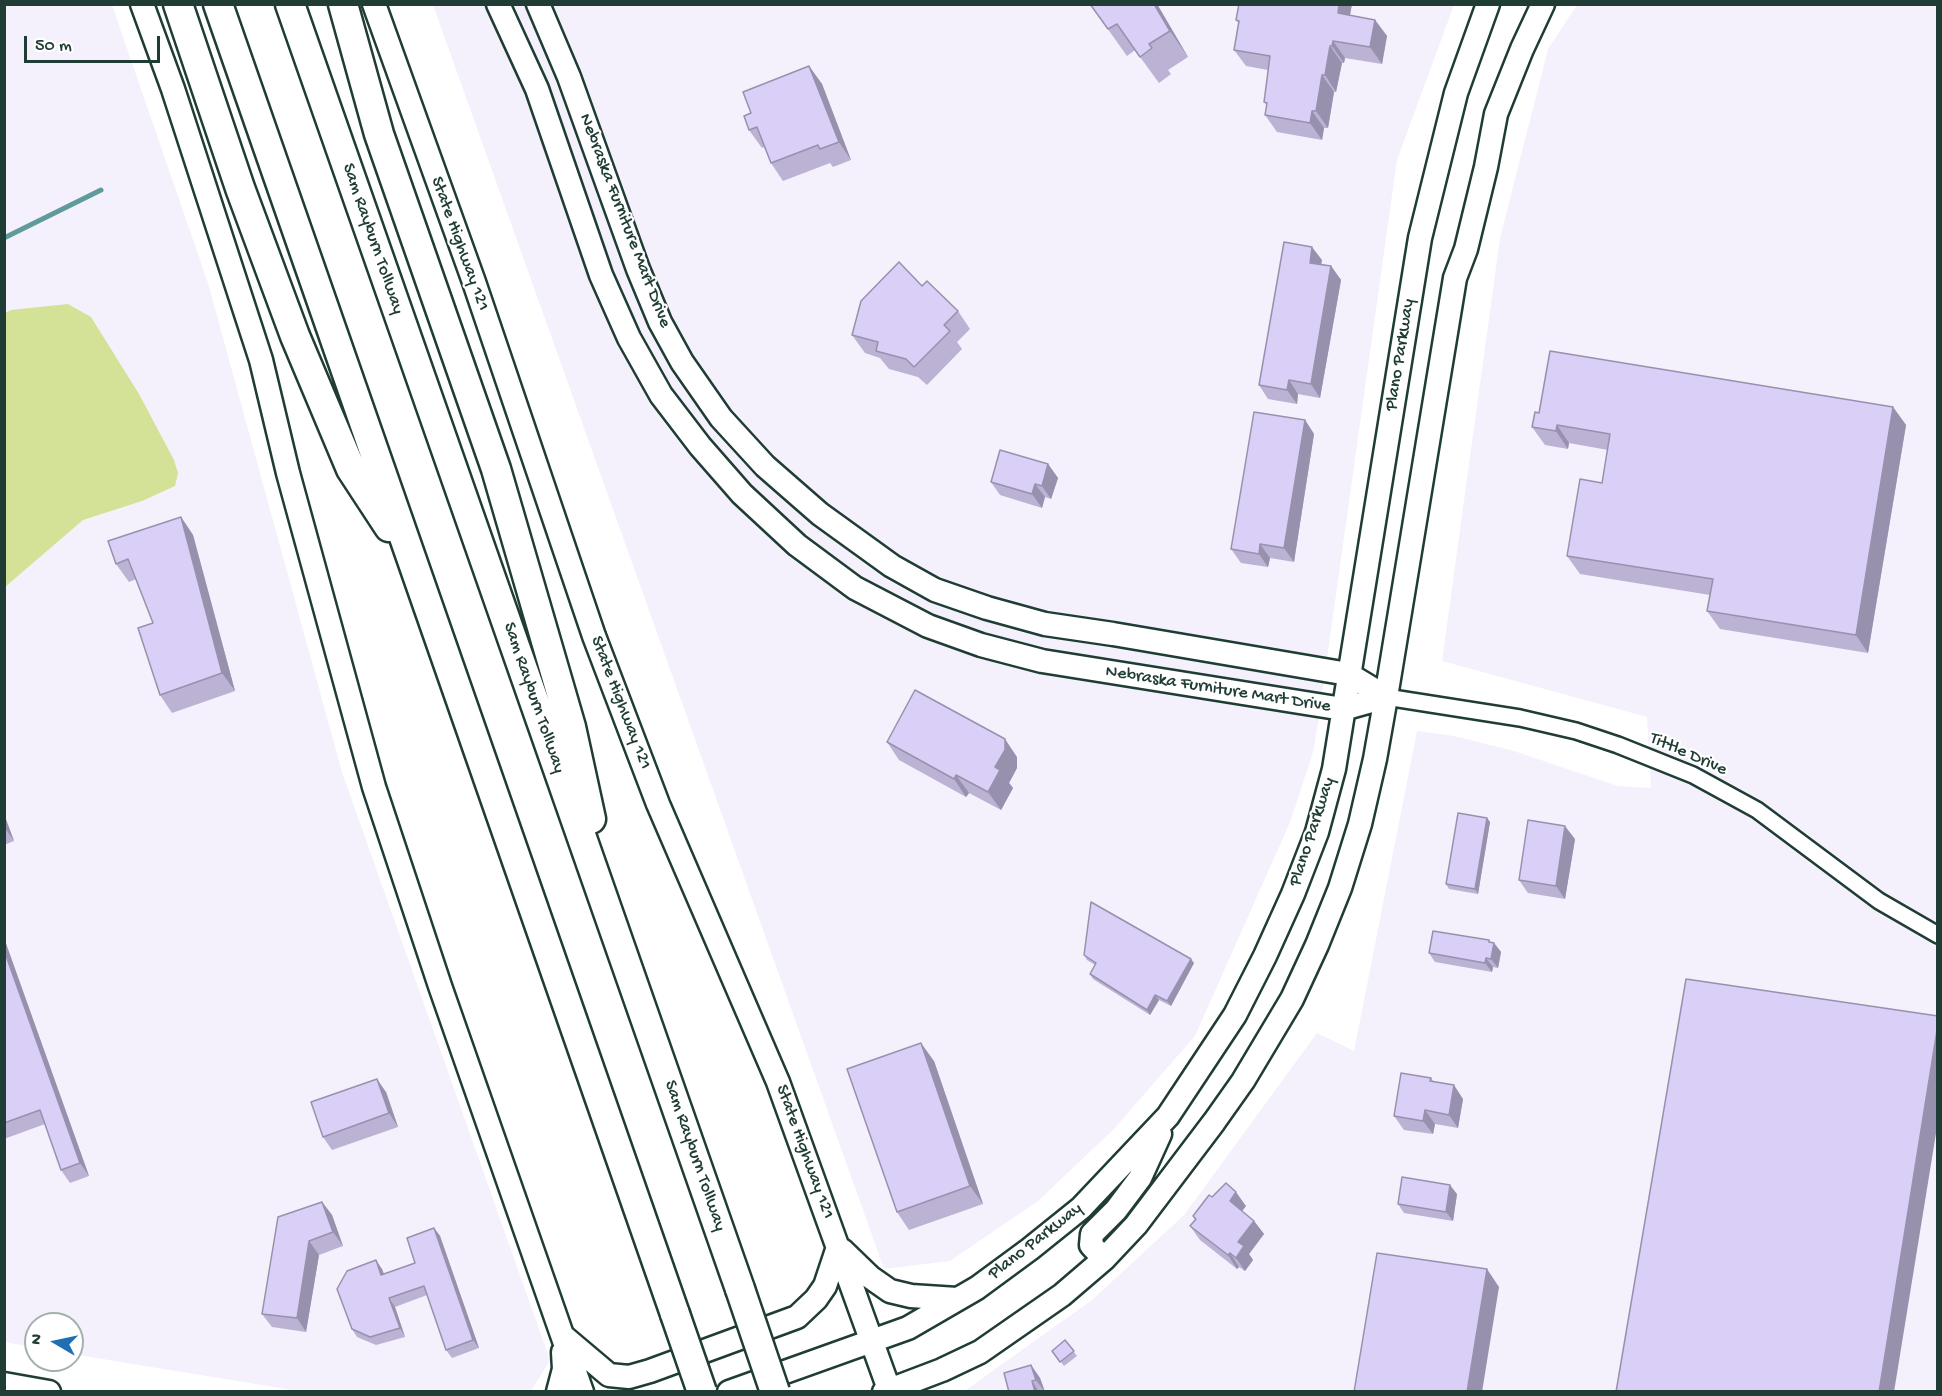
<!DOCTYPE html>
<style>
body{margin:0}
#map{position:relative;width:1942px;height:1396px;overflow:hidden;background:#fff;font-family:"Gochi Hand",sans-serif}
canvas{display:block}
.frame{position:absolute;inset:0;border:6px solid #1f3d34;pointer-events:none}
.north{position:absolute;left:24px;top:1312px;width:60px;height:60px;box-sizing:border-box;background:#fff;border:2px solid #a5b1ae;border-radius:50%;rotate:279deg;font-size:16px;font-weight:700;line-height:24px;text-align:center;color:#1f3d34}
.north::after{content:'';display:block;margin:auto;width:21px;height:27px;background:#1f6fb2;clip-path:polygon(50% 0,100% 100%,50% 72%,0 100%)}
.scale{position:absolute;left:24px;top:36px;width:136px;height:27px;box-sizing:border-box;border:3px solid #1f3d34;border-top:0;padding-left:8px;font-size:18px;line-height:21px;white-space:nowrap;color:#1f3d34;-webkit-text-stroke:4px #fff;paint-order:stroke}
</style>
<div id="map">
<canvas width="1942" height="1396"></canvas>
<div class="frame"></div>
<div class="north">N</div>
<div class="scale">50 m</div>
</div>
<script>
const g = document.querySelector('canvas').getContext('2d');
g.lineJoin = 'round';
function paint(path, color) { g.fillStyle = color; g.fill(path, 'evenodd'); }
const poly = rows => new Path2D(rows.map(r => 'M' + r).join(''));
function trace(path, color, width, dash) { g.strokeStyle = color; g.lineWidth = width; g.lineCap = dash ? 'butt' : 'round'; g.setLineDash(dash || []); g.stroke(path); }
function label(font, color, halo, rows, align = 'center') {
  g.font = font + ' "Gochi Hand",sans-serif'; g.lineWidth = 4.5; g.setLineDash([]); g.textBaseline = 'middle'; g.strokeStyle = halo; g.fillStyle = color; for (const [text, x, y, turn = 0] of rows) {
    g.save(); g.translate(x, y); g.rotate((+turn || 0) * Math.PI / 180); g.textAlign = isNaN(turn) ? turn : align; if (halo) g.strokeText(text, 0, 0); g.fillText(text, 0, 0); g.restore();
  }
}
paint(poly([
 [4,5,112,5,208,283,342,772,550,1360,531,1391,298,1391,72,1354,72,1324,36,1324,36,1348,5,1342],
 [433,5,1454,5,1397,160,1318,723,1313,752,1291,820,1195,1036,1113,1130,1038,1201,950,1261,884,1269],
 [1577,5,1937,5,1937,1391,963,1392,1092,1300,1184,1215,1317,1033,1354,1051,1417,731,1454,736,1514,751,1618,786,1651,788,1647,717,1442,661,1500,238,1548,49]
]), '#f4f1fd');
paint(poly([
 [68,304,91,317,139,394,174,460,178,473,175,486,142,501,83,520,5,587,5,313,11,310]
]), '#d3e296');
trace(poly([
 [4,238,101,190]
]), '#5f9b9b', 5);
const street = poly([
 [1386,697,1520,718,1576,731,1618,745,1693,775,1757,810,1879,901,1938,935]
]);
const secondary = poly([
 [142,4,173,89,261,360,288,473,374,787,440,986,582,1392],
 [374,4,474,282,594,636,658,804,778,1082,890,1392],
 [498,4,537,89,601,275,629,338,661,395,700,446,742,494,797,545,855,588,928,626,981,645,1042,661,1343,709,1386,697],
 [538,4,569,77,638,269,660,322,682,362,721,418,765,466,820,514,892,566,935,590,987,608,1045,624,1113,634,1348,674,1386,697],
 [842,1250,870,1277,890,1291,911,1296,957,1299],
 [1104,1259,1091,1245,1092,1234,1116,1210,1140,1178,1160,1134],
 [564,1337,609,1375,629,1377,650,1371,797,1317,816,1299,825,1286,838,1247],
 [4,1384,49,1392],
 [558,1392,564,1369,563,1352],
 [729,1392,908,1328,977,1288,1030,1249,1081,1208,1168,1116,1235,1015,1265,956,1293,894,1317,832,1334,769,1420,238,1456,93,1488,4],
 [884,1392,942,1370,980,1352,1062,1295,1104,1259,1136,1225,1214,1122,1243,1081,1292,999,1317,945,1340,888,1360,824,1375,759,1386,697,1455,278,1466,249,1486,167,1496,114,1522,49,1543,4]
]);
const highway = poly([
 [178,4,240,188,295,336,351,469,389,527],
 [218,4,675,1314],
 [290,4,740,1289],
 [343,4,379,134,496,469,571,727,591,819]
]);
trace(street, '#1f3d34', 20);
trace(secondary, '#1f3d34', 27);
trace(highway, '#1f3d34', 33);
trace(street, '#fff', 15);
trace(secondary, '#fff', 22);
trace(highway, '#fff', 28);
const highwayBridge = poly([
 [740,1289,775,1392],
 [675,1314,702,1392]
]);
trace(highwayBridge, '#1f3d34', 33, []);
trace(highwayBridge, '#fff', 28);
paint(poly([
 [1090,4,1157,4,1188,57,1168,70,1171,74,1159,83,1135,50,1127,56],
 [1239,4,1352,4,1350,15,1375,20,1387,36,1382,64,1345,58,1344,63,1342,63,1336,92,1334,92,1328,128,1324,128,1322,140,1277,132,1265,115,1267,106,1264,102,1268,70,1246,66,1234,50,1239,24,1236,20],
 [809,66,822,84,851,160,833,167,830,163,783,181,771,163,764,147,762,148,749,130,751,113],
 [1322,260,1321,264,1331,266,1341,280,1320,398,1298,394,1297,404,1268,399,1259,385],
 [922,286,958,311,970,329,957,342,962,349,927,385,918,377,889,369,880,358,865,353,852,335],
 [1893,407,1906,425,1868,653,1720,629,1707,611,1710,595,1580,574,1567,556,1602,483,1608,450,1569,443,1568,449,1545,445,1532,427,1539,413],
 [1305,420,1314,434,1294,562,1270,558,1268,567,1241,563,1231,549],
 [1048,464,1058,478,1051,499,1045,497,1042,508,1000,495,991,482],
 [181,517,193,535,235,691,172,713,160,695,153,623,136,579,129,582,116,564],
 [887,742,1017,757,1017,768,1009,783,1013,788,1001,810,969,793,966,797,899,760],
 [4,814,14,841,4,845],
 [1487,818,1490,822,1478,894,1449,889,1446,884],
 [1575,839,1565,899,1528,893,1519,880],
 [4,938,89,1176,70,1183,61,1170,45,1124,4,1139],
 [1489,940,1490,942,1494,943,1501,952,1498,968,1493,967,1492,972,1435,962,1429,953],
 [1084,955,1194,963,1171,1006,1159,1000,1150,1015,1093,979,1090,974,1095,965,1087,960],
 [934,1061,983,1204,909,1230,897,1212],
 [1431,1078,1434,1082,1463,1099,1458,1128,1435,1124,1433,1134,1404,1130,1394,1116],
 [386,1092,398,1127,332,1150,323,1137],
 [1457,1194,1453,1221,1404,1213,1398,1204],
 [1212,1197,1246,1206,1242,1211,1254,1221,1264,1234,1249,1254,1253,1260,1245,1271,1239,1267,1237,1269,1200,1240,1190,1226,1195,1220,1193,1216],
 [322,1202,332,1215,343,1246,319,1255,306,1332,272,1327,262,1314],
 [434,1228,440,1236,479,1348,452,1358,446,1350,427,1295,395,1307,405,1337,376,1345,357,1337,352,1329,382,1269,384,1274,415,1263],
 [1065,1340,1077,1356,1064,1366,1052,1351],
 [1031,1365,1040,1378,1045,1392,1009,1392]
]), '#bbb2d4');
paint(poly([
 [1154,4,1157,4,1188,57,1170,31],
 [1337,4,1352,4,1349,20,1338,13],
 [1375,20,1387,36,1382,64,1370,47],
 [1333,41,1345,58,1344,63,1332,46],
 [1330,46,1342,63,1336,92,1325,75],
 [809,66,822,84,851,160,839,142],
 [1322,75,1334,92,1328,128,1316,111],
 [1312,111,1324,128,1322,140,1310,123],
 [1312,247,1322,260,1319,276,1310,263],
 [1331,266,1341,280,1320,398,1311,384],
 [1289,380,1298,394,1297,404,1287,390],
 [1893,407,1906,425,1868,653,1856,635],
 [1305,420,1314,434,1294,562,1284,548],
 [1557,425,1569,443,1568,449,1556,431],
 [1048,464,1058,478,1051,499,1042,486],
 [1035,484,1045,497,1042,508,1032,494],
 [181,517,193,535,235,691,222,673],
 [1260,544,1270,558,1268,567,1259,554],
 [1005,739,1017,757,1017,768,1009,783,1013,788,1001,810,988,792,995,767],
 [956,775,969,793,966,797,954,779],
 [4,814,14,841,5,828],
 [1487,818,1490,822,1478,894,1475,889],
 [1565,826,1575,839,1565,899,1556,886],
 [4,938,89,1176,80,1163,4,950],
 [1489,940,1494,947,1494,943,1501,952,1498,968,1491,959],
 [1486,958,1493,967,1492,972,1485,963],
 [1191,959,1194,963,1171,1006,1167,1001],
 [1155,995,1159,1000,1150,1015,1147,1010],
 [1938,1024,1938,1121,1894,1392,1879,1392],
 [921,1043,934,1061,983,1204,970,1186],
 [377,1079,386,1092,398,1127,389,1113],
 [1454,1085,1463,1099,1458,1128,1449,1115],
 [1425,1110,1435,1124,1433,1134,1423,1121],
 [1450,1185,1457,1194,1453,1221,1446,1212],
 [1236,1192,1246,1206,1239,1215,1230,1201],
 [322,1202,332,1215,343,1246,333,1232],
 [1254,1221,1264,1234,1249,1254,1253,1260,1245,1271,1236,1258,1238,1242],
 [434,1228,440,1236,479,1348,473,1340],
 [309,1241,319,1255,306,1332,297,1318],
 [1230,1253,1239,1267,1237,1269,1228,1255],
 [376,1260,382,1269,387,1283,381,1275],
 [1487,1269,1499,1287,1482,1392,1467,1392],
 [389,1298,395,1307,405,1337,400,1328],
 [1031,1365,1040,1378,1045,1392,1036,1380],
 [1032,1381,1039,1392,1035,1392]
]), '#9891ad');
const building = poly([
 [1090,4,1154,4,1170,31,1149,44,1152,48,1140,57,1117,24,1108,29,1090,4],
 [1239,4,1337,4,1339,5,1338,13,1375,20,1370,47,1333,41,1332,46,1330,46,1325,75,1322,75,1316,111,1312,111,1310,123,1265,115,1267,103,1264,102,1270,56,1234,50,1239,21,1236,20,1239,4],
 [809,66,839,142,820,149,818,145,771,163,757,127,749,130,744,116,751,113,743,92,809,66],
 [1284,242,1312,247,1310,263,1331,266,1311,384,1289,380,1287,390,1259,385,1284,242],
 [899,262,922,286,927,281,958,311,944,325,950,331,914,367,906,359,876,351,878,342,852,335,861,301,899,262],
 [1550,351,1893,407,1856,635,1707,611,1713,579,1567,556,1580,479,1602,483,1610,434,1557,425,1556,431,1532,427,1535,412,1539,413,1550,351],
 [1254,412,1305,420,1284,548,1260,544,1259,554,1231,549,1254,412],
 [1000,450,1048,464,1042,486,1035,484,1032,494,991,482,1000,450],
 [181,517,222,673,160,695,138,628,153,623,128,559,116,564,108,541,181,517],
 [915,690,1005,739,1005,750,995,767,1000,770,988,792,956,775,954,779,887,742,915,690],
 [1458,813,1487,818,1475,889,1446,884,1458,813],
 [1528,820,1565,826,1556,886,1519,880,1528,820],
 [1091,902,1191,959,1167,1001,1155,995,1147,1010,1090,974,1096,963,1084,955,1091,902],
 [1433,931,1489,940,1489,942,1494,943,1491,959,1486,958,1485,963,1429,953,1433,931],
 [4,950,80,1163,61,1170,40,1110,4,1123,4,950],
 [1686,979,1938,1016,1938,1024,1879,1392,1616,1392,1686,979],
 [921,1043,970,1186,897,1212,847,1069,921,1043],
 [1401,1073,1431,1078,1430,1081,1454,1085,1449,1115,1425,1110,1423,1121,1394,1116,1401,1073],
 [377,1079,389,1113,323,1137,311,1102,377,1079],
 [1402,1177,1450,1185,1446,1212,1398,1204,1402,1177],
 [1226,1183,1236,1192,1230,1201,1254,1221,1238,1242,1244,1246,1236,1258,1230,1253,1228,1255,1190,1226,1196,1219,1193,1216,1209,1195,1212,1197,1226,1183],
 [322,1202,333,1232,309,1241,297,1318,262,1314,278,1217,322,1202],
 [434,1228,473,1340,446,1350,424,1286,389,1298,400,1328,370,1337,352,1329,337,1289,347,1271,376,1260,381,1275,415,1263,407,1238,434,1228],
 [1377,1253,1487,1269,1467,1392,1354,1392,1377,1253],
 [1065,1340,1074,1351,1060,1362,1052,1351,1065,1340],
 [1031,1365,1036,1380,1032,1381,1035,1392,1009,1392,1004,1373,1031,1365]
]);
paint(building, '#d9cff7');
trace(building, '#9891ad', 1.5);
label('18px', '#1f3d34', '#fff', [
 ["Nebraska Furniture Mart Drive",624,221,69],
 ["Sam Rayburn Tollway",372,239,71],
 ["State Highway 121",459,244,70],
 ["Plano Parkway",1401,355,-81],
 ["Nebraska Furniture Mart Drive",1218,690,9],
 ["Sam Rayburn Tollway",533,698,71],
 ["State Highway 121",620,703,69],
 ["Tittle Drive",1688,755,24],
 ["Plano Parkway",1313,832,-72],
 ["State Highway 121",804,1152,70],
 ["Sam Rayburn Tollway",694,1156,71],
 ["Plano Parkway",1036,1242,-38]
]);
</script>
